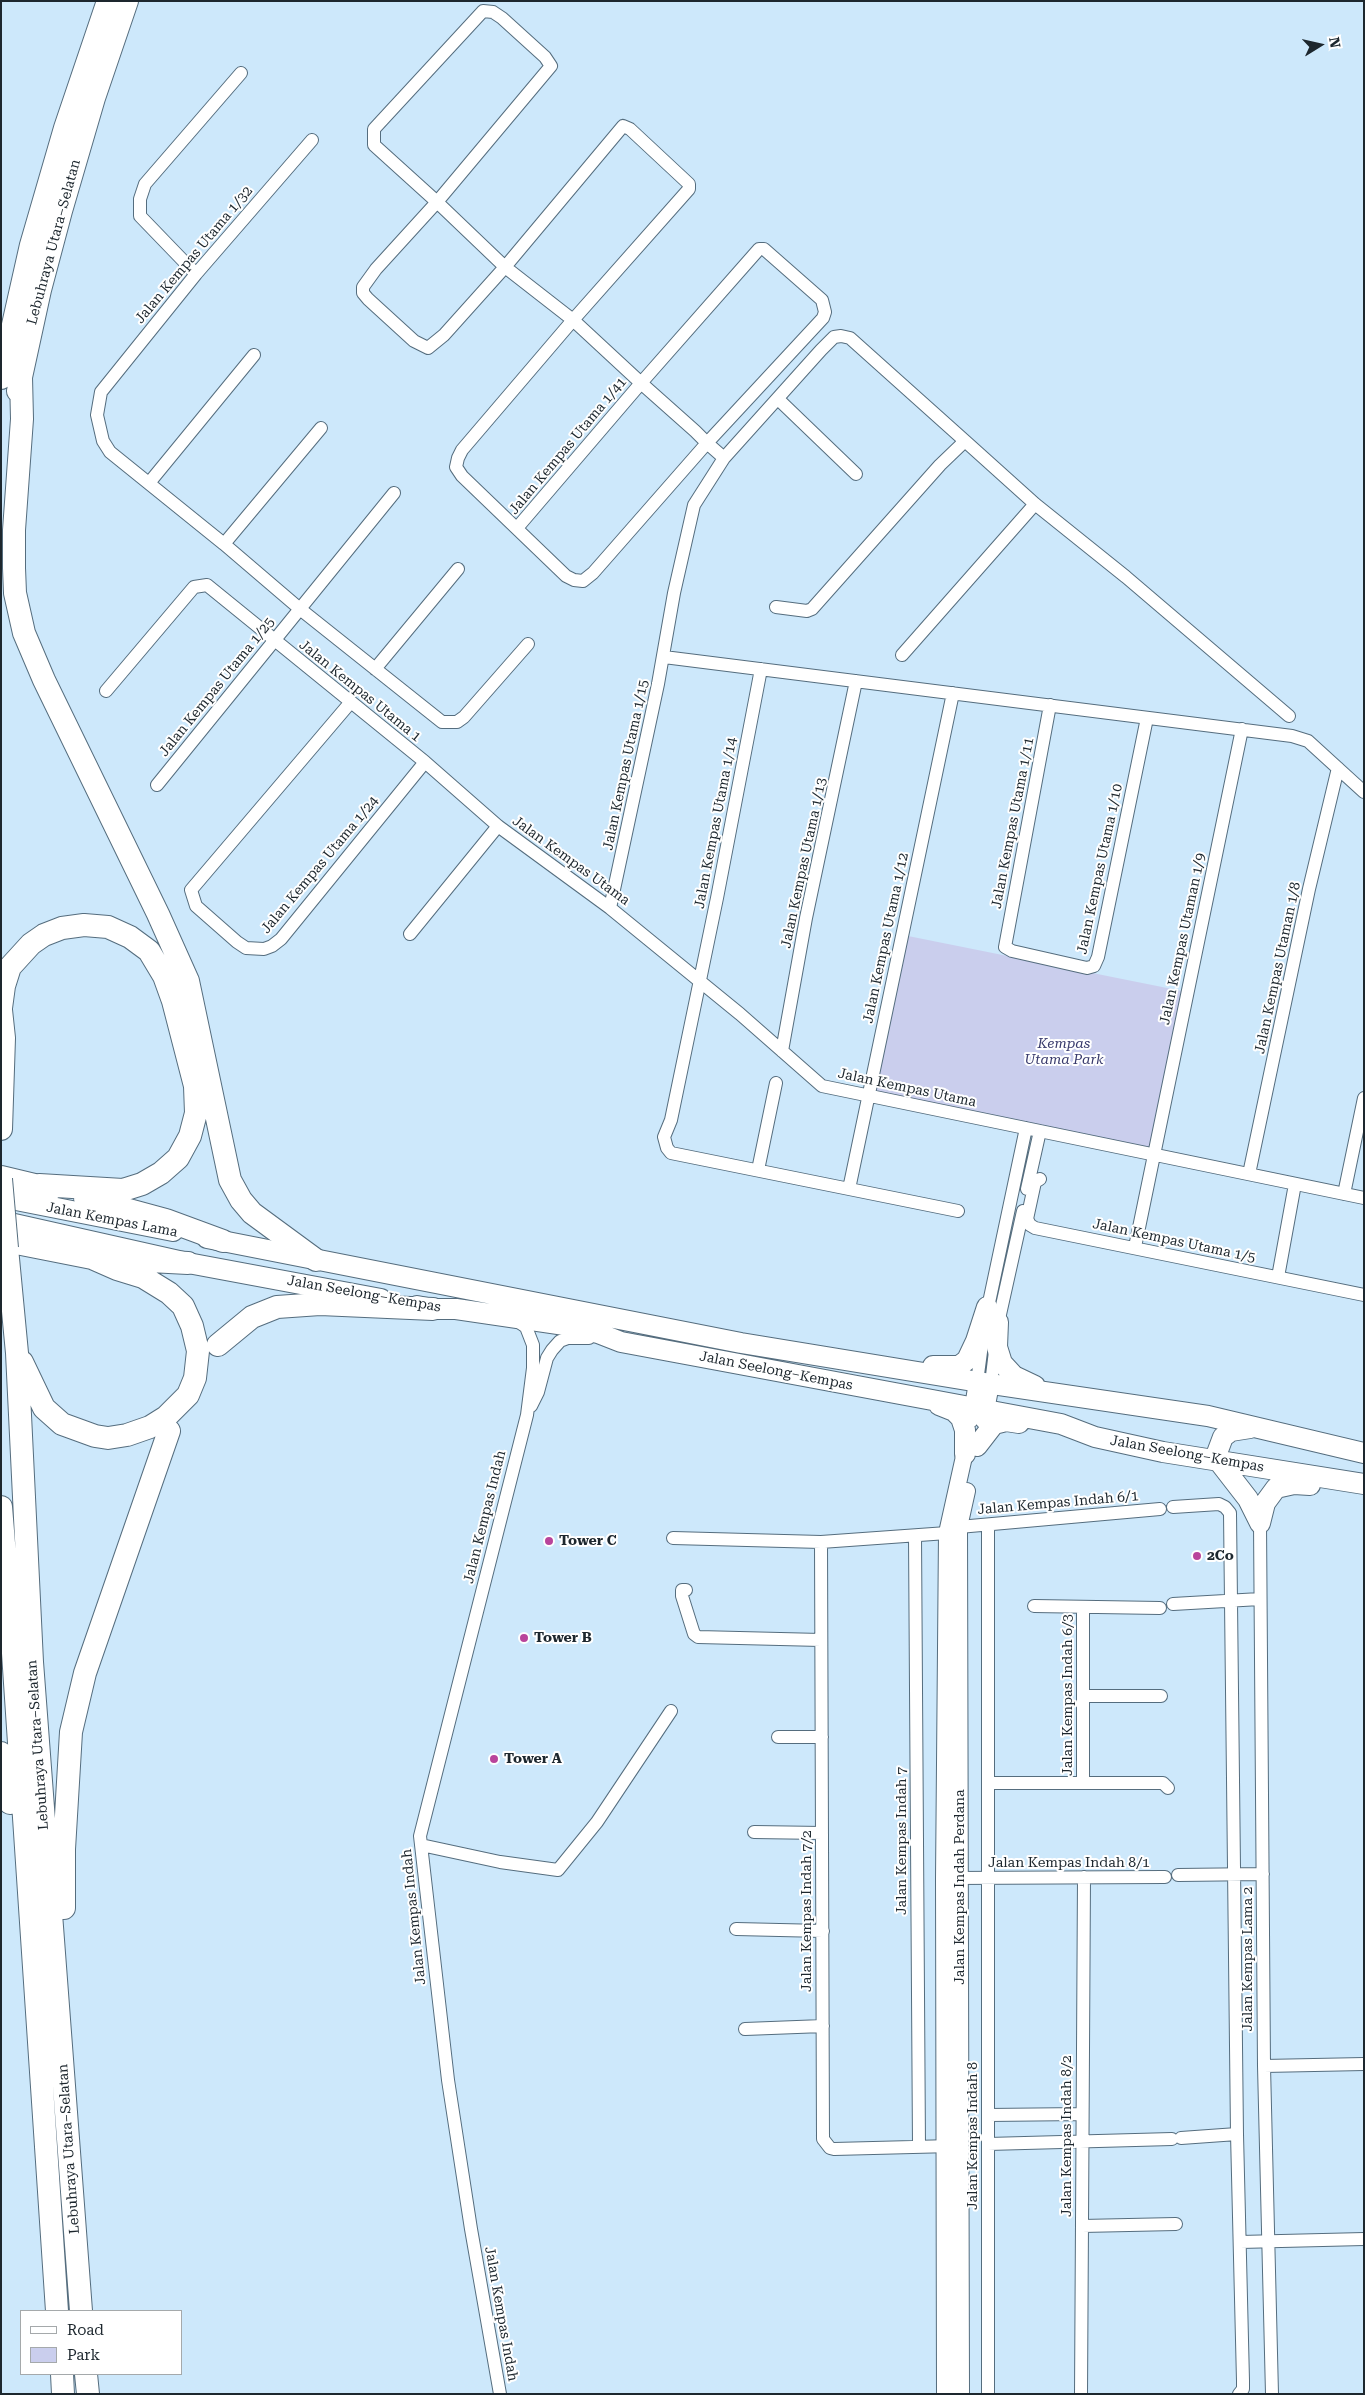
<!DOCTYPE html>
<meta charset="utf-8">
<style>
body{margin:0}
#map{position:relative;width:1365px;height:2395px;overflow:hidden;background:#cde8fb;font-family:"Roboto Serif",serif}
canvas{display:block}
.frame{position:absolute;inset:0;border:2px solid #1d272e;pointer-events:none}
.legend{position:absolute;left:20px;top:2310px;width:162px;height:65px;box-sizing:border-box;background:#fff;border:1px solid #a5a9ab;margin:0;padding:6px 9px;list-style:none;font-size:15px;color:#1d272e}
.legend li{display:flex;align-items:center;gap:10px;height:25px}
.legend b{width:25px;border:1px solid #a5a9ab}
.north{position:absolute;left:1295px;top:20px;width:50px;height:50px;-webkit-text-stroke:4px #fff;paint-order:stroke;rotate:80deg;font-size:14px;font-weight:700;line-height:20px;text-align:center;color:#1d272e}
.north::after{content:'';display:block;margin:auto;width:18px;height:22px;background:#1d272e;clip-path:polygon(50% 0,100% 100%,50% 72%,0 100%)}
</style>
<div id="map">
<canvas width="1365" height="2395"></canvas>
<div class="frame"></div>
<ul class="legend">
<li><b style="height:6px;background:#fff"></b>Road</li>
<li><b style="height:14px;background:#caceed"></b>Park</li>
</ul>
<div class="north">N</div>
</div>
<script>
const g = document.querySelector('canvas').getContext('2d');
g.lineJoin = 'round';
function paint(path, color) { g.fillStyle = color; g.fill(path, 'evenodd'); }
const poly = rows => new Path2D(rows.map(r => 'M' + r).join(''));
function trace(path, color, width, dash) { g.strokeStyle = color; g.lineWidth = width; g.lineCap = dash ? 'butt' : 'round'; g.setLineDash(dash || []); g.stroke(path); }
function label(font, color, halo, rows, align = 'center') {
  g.font = font + ' "Roboto Serif",serif'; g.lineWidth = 4; g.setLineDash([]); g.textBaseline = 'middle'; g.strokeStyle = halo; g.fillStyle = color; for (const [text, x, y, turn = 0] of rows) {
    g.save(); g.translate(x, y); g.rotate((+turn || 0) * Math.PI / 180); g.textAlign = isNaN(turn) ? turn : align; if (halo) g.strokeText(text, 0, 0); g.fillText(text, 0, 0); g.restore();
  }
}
paint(poly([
 [903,935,1187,992,1154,1155,868,1095]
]), '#caceed');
const minor = poly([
 [312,140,196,274,101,392,97,415,103,441,110,452,224,544,300,609,442,722,457,722,464,717,528,644],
 [196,274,140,216,140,199,145,184,241,73],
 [778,399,856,474],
 [149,483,254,355],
 [517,528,641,383,759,249,764,249,822,300,825,312,823,318,707,443,593,573,583,581,574,580,566,576,462,476,456,467,458,458,462,450,573,320,689,189,689,184,630,129,623,126,505,267,444,335,428,348,414,341,368,299,363,293,363,287,376,269,437,202,551,66,545,57,502,18,493,12,483,11,374,129,374,145,437,202,505,267,573,320,641,383,695,431,707,443,724,458],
 [224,544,321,428],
 [776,607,807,611,812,609,940,465,965,441,1035,504,1126,577,1289,716],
 [902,655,1035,504],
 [664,657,1292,736,1308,741,1364,792],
 [375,669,458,569],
 [761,669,717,898,671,1120,664,1137,667,1148,671,1153,958,1211],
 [106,691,194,587,207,585,425,762,498,826,610,908,740,1014,822,1086,1364,1198],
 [350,703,191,890,196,906,237,942,246,948,264,949,272,946,281,939,425,762],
 [1050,705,1005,947,1012,951,1087,968,1094,966,1098,957,1147,718],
 [157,785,394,493],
 [610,908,658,684,674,593,694,505,724,458,821,350,834,337,841,336,850,338,965,441],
 [410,934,498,826],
 [782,1051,806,918,856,681],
 [758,1170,776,1083],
 [1249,1174,1309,889,1338,768],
 [1040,1179,1035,1182,1027,1219,1030,1225,1035,1228,1364,1295],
 [849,1189,953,693],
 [1027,1189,1040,1131],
 [1344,1194,1364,1098],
 [1135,1247,1242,729],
 [1278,1277,1295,1184],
 [987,1312,1026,1128],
 [997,1328,1023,1211],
 [977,1382,983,1337],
 [991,1384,995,1351],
 [531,1406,538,1392,547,1358,552,1350,560,1341,568,1338,589,1338],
 [1173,1507,1219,1504,1225,1507,1230,1513,1237,2134,1243,2381,1243,2389,1239,2394],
 [1260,1523,1264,2066,1272,2394],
 [959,1527,1160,1509],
 [915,1536,919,2147],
 [673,1538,821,1542,947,1533],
 [821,1542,823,2139,830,2148,834,2149,952,2146],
 [686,1590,682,1590,682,1596,694,1634,698,1637,821,1640],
 [1173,1604,1260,1599],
 [1034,1606,1160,1608],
 [1083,1696,1161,1696],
 [778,1737,822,1737],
 [988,1783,1163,1783,1168,1788],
 [1083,1783,1083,1607],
 [754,1832,822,1833],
 [421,1845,500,1862,558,1870,597,1822,671,1711],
 [1178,1875,1263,1874],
 [951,1878,1165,1877],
 [736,1929,823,1931],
 [745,2029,823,2026],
 [1264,2066,1364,2064],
 [988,2115,1082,2114],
 [1181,2138,1237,2134],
 [988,2144,1172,2139],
 [1082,2226,1176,2224],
 [1240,2242,1364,2239],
 [500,2394,471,2229,448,2080,420,1836,527,1415,533,1368,533,1345,526,1327,516,1320],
 [988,2394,988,1525],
 [1081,2394,1084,1877]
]);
const tertiary = poly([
 [971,1419,977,1382],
 [984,1421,991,1384],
 [945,2394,944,1878,947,1533,967,1443],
 [961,2394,959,1527,967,1491]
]);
const primary = poly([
 [1,1197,173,1231],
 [1,1221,188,1263,381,1299],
 [207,1238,741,1343,991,1384,1208,1416,1364,1453],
 [417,1306,433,1309,456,1309,565,1325,598,1333,621,1342,1061,1424,1095,1437,1163,1452,1364,1484],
 [998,1322,997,1347,1002,1363,1014,1376,1035,1386],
 [933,1366,959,1366,967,1360,976,1341,987,1307],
 [939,1405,954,1411,961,1418,965,1430,965,1454],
 [1250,1428,1231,1431,1223,1437,1217,1453,1217,1459,1248,1499,1260,1523],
 [977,1446,994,1424,1006,1421,1019,1423],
 [1260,1523,1265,1503,1276,1488,1294,1484,1310,1485]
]);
const motorway = poly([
 [21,377,22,419,14,530,14,568,15,593,24,633,44,680,158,914,188,981,230,1180,241,1200,252,1213,316,1260],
 [1,378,31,245,65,128,108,1],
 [18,391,40,290,61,211,94,98,127,1],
 [1,1008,4,986,10,967,31,944,44,935,62,928,84,925,108,927,130,937,149,951,164,976,173,1001,195,1086,196,1113,190,1136,178,1158,161,1173,142,1184,123,1190,39,1185],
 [1,1010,4,1038,1,1129],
 [1,1177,51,1189],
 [85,1198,166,1220,223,1241],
 [1,1240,92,1258,188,1263],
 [7,1248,17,1353,32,1662,81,2311],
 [218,1345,252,1317,277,1307,320,1304,433,1309],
 [22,1362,44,1408,62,1424,95,1436,108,1438,127,1435,150,1427,166,1417,188,1395,195,1378,198,1351,192,1326,183,1306,169,1293,143,1277,117,1269,92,1258],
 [1,1507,13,1653,57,2311],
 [1,1753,10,1803],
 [64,1908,64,1849,71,1732,85,1673,169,1431],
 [62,2374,63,2394],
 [86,2374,88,2394]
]);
trace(minor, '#556d7e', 14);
trace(tertiary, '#556d7e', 18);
trace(primary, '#556d7e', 22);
trace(motorway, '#556d7e', 24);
trace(minor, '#fff', 12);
trace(tertiary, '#fff', 16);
trace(primary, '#fff', 20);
trace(motorway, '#fff', 22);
const motorwayBridge = poly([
 [1,1179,7,1248]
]);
trace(motorwayBridge, '#556d7e', 24, []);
trace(motorwayBridge, '#fff', 22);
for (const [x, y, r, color] of [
 [549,1541,5,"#b9449b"],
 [1197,1556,5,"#b9449b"],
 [524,1638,5,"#b9449b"],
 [494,1759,5,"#b9449b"]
]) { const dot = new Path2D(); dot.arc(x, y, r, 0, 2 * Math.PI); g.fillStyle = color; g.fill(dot); trace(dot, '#fff', 2); }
label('14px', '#1d272e', '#fff', [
 ["Lebuhraya Utara–Selatan",54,242,-75],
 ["Jalan Kempas Utama 1/32",194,255,-50],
 ["Jalan Kempas Utama 1/41",568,446,-50],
 ["Jalan Kempas Utama 1/25",217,687,-51],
 ["Jalan Kempas Utama 1",360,691,39],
 ["Jalan Kempas Utama 1/15",626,765,-78],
 ["Jalan Kempas Utama 1/14",716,823,-79],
 ["Jalan Kempas Utama 1/11",1013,823,-79],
 ["Jalan Kempas Utama",571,861,36],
 ["Jalan Kempas Utama 1/13",804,863,-78],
 ["Jalan Kempas Utama 1/24",320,865,-50],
 ["Jalan Kempas Utama 1/10",1100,869,-78],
 ["Jalan Kempas Utama 1/12",886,938,-78],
 ["Jalan Kempas Utaman 1/9",1183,939,-78],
 ["Jalan Kempas Utaman 1/8",1278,968,-78],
 ["Jalan Kempas Utama",907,1088,12],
 ["Jalan Kempas Lama",112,1220,11],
 ["Jalan Kempas Utama 1/5",1174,1241,12],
 ["Jalan Seelong–Kempas",364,1294,10],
 ["Jalan Seelong–Kempas",776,1371,11],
 ["Jalan Seelong–Kempas",1187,1454,10],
 ["Jalan Kempas Indah 6/1",1058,1503,-5],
 ["Jalan Kempas Indah",485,1517,-76],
 ["Jalan Kempas Indah 6/3",1068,1695,-90],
 ["Lebuhraya Utara–Selatan",38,1745,-94],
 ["Jalan Kempas Indah 7",902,1841,-90],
 ["Jalan Kempas Indah 8/1",1069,1863],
 ["Jalan Kempas Indah Perdana",960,1887,-90],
 ["Jalan Kempas Indah 7/2",807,1911,-90],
 ["Jalan Kempas Indah",414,1917,-96],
 ["Jalan Kempas Lama 2",1248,1959,-90],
 ["Jalan Kempas Indah 8",973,2136,-90],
 ["Jalan Kempas Indah 8/2",1067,2136,-90],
 ["Lebuhraya Utara–Selatan",69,2149,-94],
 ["Jalan Kempas Indah",501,2314,80]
]);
label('italic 14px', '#383a6c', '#fff', [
 ["Kempas",1064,1044],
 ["Utama Park",1064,1060]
]);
label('bold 14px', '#1d272e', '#fff', [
 ["Tower C",559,1541],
 ["2Co",1207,1556],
 ["Tower B",534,1638],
 ["Tower A",504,1759]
], 'left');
</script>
